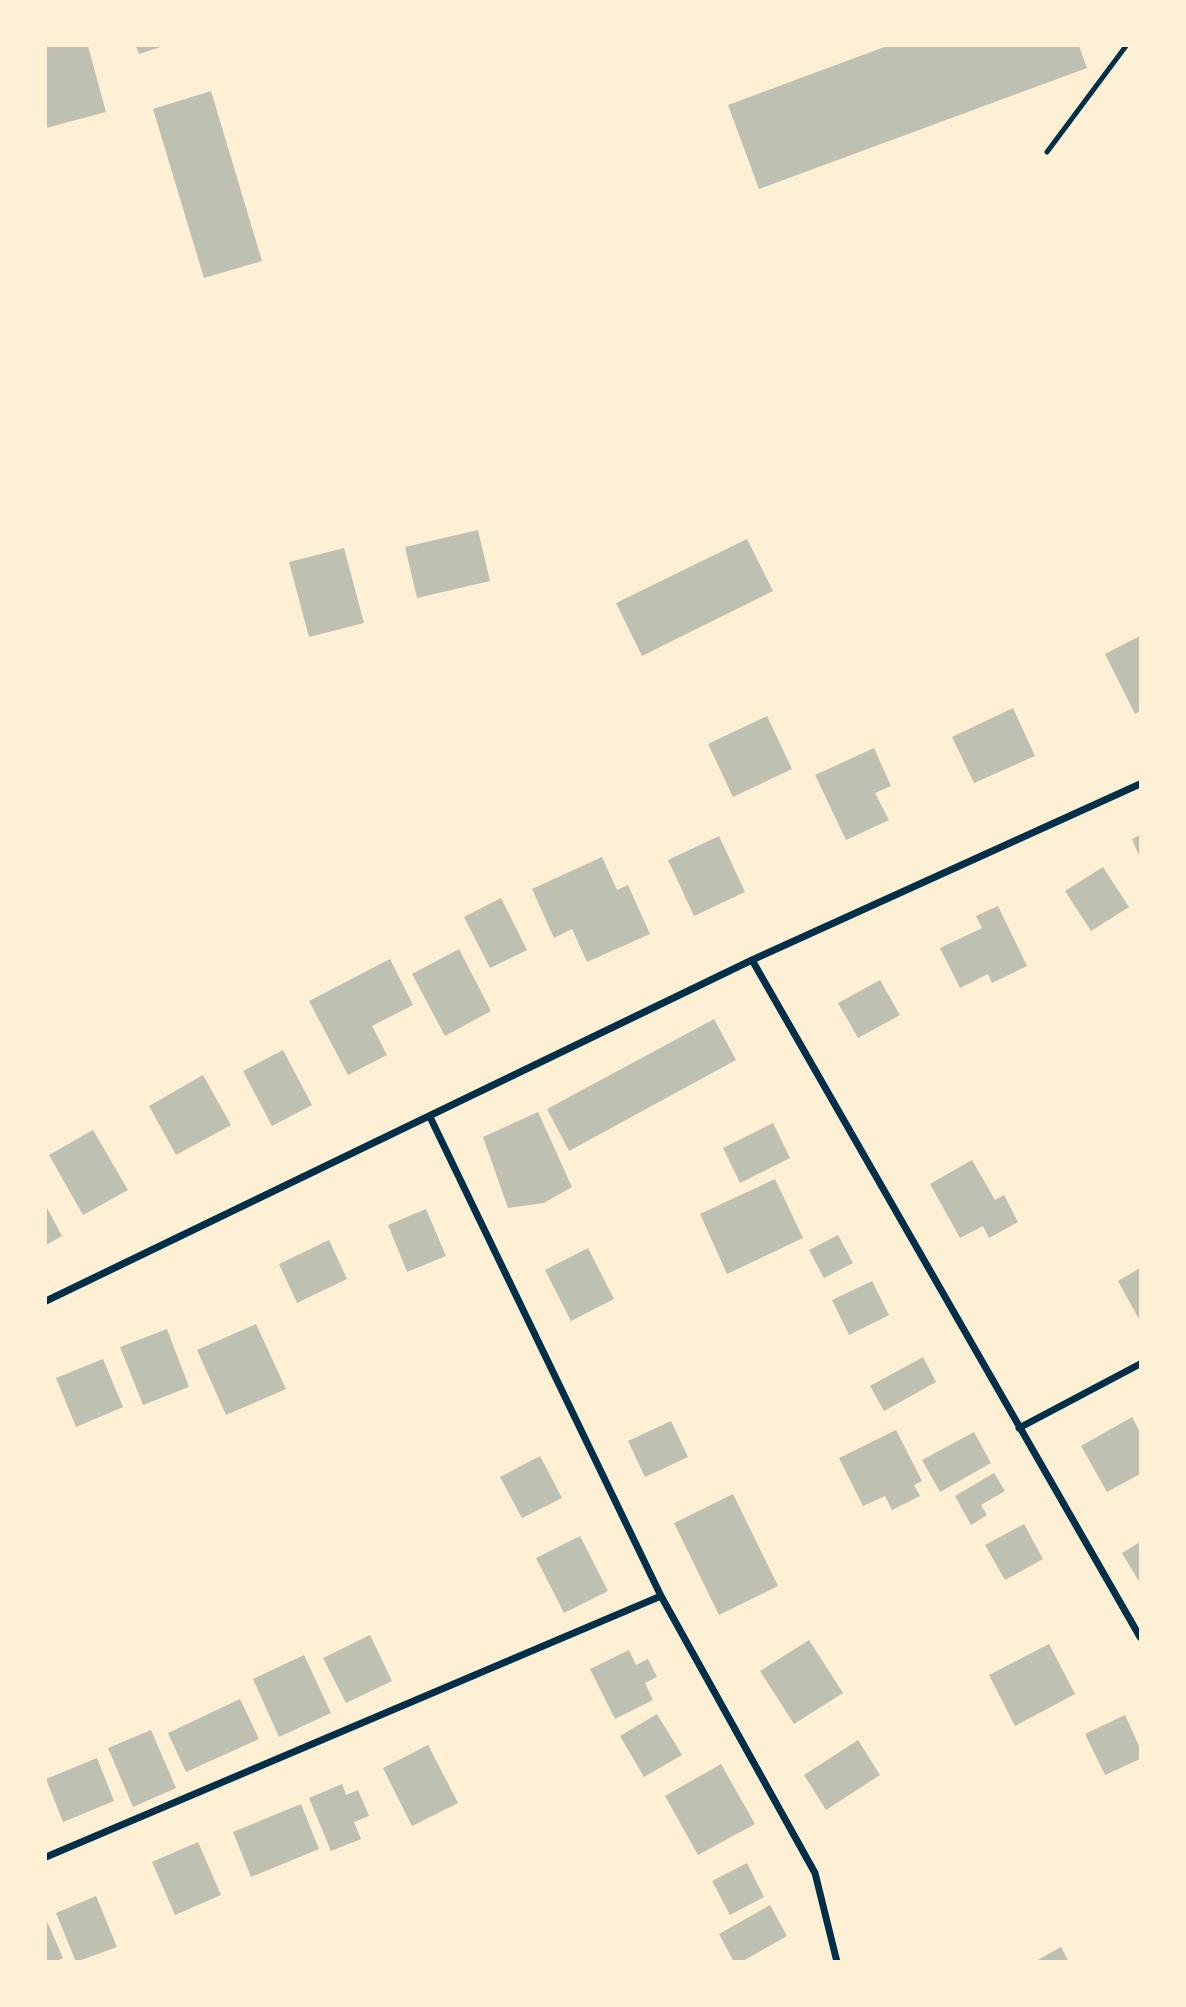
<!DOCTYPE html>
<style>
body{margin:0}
#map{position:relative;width:1186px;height:2007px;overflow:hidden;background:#fdf0d5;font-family:Commissioner,sans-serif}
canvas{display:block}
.frame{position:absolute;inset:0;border:47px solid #fdf0d5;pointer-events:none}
</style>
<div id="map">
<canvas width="1186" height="2007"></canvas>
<div class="frame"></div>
</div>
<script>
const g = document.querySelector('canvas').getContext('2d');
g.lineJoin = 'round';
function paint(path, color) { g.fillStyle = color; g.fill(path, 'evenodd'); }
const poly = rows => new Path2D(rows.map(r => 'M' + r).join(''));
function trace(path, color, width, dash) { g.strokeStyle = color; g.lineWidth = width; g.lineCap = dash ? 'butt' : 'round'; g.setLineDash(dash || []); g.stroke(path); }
paint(poly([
 [46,46,88,46,106,112,46,128],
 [136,46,164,46,139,54],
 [887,46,1079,46,1087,68,759,189,728,105],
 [211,91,262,261,204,278,153,109],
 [478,530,490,581,417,598,405,547],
 [747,539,773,591,642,656,616,603],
 [344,548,364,623,309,637,289,562],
 [1140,636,1140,711,1135,714,1105,654],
 [1013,708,1035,756,974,783,952,737],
 [767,716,792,769,733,797,708,744],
 [874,748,891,786,875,793,889,820,846,840,815,775],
 [1140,835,1140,858,1132,839],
 [719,836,745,892,694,916,668,860],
 [602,857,617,890,628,885,650,934,587,962,572,929,554,938,532,889],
 [1103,867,1129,907,1091,931,1065,891],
 [501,898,527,950,490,968,464,917],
 [998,906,1027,966,992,983,988,974,960,988,940,948,982,928,976,916],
 [459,949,491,1011,445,1036,412,974],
 [390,959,413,1005,372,1026,387,1055,348,1075,309,1001],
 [880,980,900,1015,858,1038,838,1003],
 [714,1019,736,1060,569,1151,547,1109],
 [283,1050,312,1105,272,1126,243,1071],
 [203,1075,231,1125,176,1155,149,1106],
 [538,1112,572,1187,544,1203,508,1208,483,1137],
 [773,1123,790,1158,740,1183,723,1148],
 [93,1130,128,1190,83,1215,49,1155],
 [972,1160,995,1200,1004,1195,1018,1222,989,1238,983,1226,960,1238,930,1184],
 [775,1179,803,1238,727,1274,700,1214],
 [46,1206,62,1236,46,1245],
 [426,1209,446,1256,407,1272,388,1225],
 [838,1235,853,1263,824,1278,809,1250],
 [329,1240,347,1279,297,1303,279,1264],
 [588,1248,614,1299,571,1321,545,1270],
 [1140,1268,1140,1321,1118,1281],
 [872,1281,889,1315,849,1335,832,1300],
 [256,1324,286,1389,226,1415,197,1350],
 [167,1329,189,1387,143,1405,120,1347],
 [923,1357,936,1382,884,1411,870,1386],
 [103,1359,123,1407,76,1427,56,1378],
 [1132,1417,1140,1432,1140,1474,1107,1492,1081,1446],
 [671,1421,688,1457,645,1477,628,1441],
 [896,1430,922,1481,914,1485,920,1496,892,1510,885,1496,863,1506,839,1458],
 [974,1432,991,1463,940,1492,922,1460],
 [540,1456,562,1498,522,1518,500,1477],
 [994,1473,1005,1491,981,1505,987,1515,971,1525,955,1496],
 [733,1494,778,1586,719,1615,674,1523],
 [1024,1524,1043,1559,1005,1580,985,1545],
 [580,1536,608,1591,564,1613,536,1558],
 [1140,1542,1140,1583,1122,1553],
 [370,1635,392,1681,346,1703,323,1658],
 [809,1640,843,1693,794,1724,760,1671],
 [1049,1644,1075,1694,1015,1726,989,1675],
 [629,1650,636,1665,648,1659,657,1677,645,1683,653,1700,615,1719,590,1669],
 [304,1655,331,1713,279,1737,253,1679],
 [240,1699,259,1739,186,1772,168,1733],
 [657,1714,682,1755,644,1777,620,1736],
 [1125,1715,1140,1748,1140,1759,1105,1775,1085,1734],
 [151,1730,176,1788,133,1807,108,1748],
 [858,1740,880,1775,826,1810,804,1775],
 [428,1745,458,1803,412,1826,383,1768],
 [97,1758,114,1801,63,1822,46,1779],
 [721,1764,755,1824,698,1855,665,1796],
 [342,1784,346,1795,358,1790,369,1816,354,1822,361,1839,331,1851,309,1798],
 [301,1804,319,1849,251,1877,233,1832],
 [198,1842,221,1895,175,1915,152,1862],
 [747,1863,764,1897,730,1915,712,1881],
 [96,1896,117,1947,76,1962,56,1913],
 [770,1905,787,1936,741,1962,734,1962,719,1934],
 [46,1919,63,1958,55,1962,46,1962],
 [1061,1947,1069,1962,1034,1962]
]), '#bec0b2');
trace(poly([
 [1047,152,1126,46]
]), '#003049', 5);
trace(poly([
 [752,960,1140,1637],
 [430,1117,661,1596,815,1873,837,1962],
 [46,1301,752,960,1140,784],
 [1019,1428,1140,1364],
 [46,1857,661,1596]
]), '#003049', 7);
</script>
